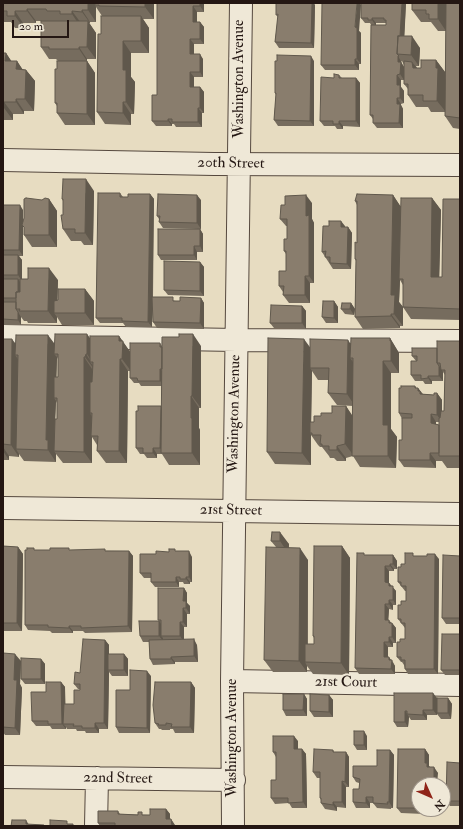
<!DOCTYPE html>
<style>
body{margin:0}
#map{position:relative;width:463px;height:829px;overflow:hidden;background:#e7dcc1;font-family:"IM FELL Double Pica",serif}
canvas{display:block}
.frame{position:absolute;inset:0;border:4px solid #241713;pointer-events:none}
.north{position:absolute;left:411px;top:777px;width:40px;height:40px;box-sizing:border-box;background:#efe8d7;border:1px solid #9e9489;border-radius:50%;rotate:135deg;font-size:11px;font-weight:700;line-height:16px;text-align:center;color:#241713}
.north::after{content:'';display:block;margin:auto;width:14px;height:18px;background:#8f2418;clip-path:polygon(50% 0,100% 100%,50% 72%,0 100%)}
.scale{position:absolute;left:12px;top:20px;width:57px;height:18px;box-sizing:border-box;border:2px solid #241713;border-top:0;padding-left:5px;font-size:12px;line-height:14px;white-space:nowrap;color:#241713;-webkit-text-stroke:3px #efe8d7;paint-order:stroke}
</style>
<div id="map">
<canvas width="463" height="829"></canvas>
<div class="frame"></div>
<div class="north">N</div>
<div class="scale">20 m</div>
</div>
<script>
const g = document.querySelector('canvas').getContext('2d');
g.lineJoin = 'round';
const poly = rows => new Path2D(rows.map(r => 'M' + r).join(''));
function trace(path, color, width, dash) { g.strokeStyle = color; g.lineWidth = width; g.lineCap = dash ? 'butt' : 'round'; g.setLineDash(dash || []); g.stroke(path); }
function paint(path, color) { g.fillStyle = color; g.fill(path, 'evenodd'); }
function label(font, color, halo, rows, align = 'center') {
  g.font = font + ' "IM FELL Double Pica",serif'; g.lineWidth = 4; g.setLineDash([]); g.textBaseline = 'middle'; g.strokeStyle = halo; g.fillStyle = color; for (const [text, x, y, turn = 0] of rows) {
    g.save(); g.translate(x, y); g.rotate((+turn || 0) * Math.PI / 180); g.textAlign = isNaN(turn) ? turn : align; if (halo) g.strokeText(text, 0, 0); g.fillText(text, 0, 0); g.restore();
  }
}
const minor = poly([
 [3,160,214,164,460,165],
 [3,336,236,340,460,341],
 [3,508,460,514],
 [232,681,460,685],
 [3,777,234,780],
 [96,826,97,778],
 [233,826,232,681,241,3]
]);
trace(minor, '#55483e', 24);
trace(minor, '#efe8d7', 22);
paint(poly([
 [3,3,154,3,154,19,143,19,149,28,149,53,131,53,131,77,135,82,134,114,131,114,131,125,105,124,97,112,102,16,96,7,96,22,90,22,90,23,89,23,96,33,96,59,87,59,87,61,95,73,95,125,65,125,57,113,57,106,55,103,58,61,56,59,49,59,41,47,41,21,36,21,36,23,23,23,24,28,15,28,11,22,3,22],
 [157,3,204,3,204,12,197,12,197,22,200,22,204,27,204,44,194,44,194,54,203,59,203,77,194,77,194,87,200,87,204,92,204,113,202,113,202,127,176,127,174,124,172,124,172,126,156,126,152,121,157,95],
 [406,3,404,36,420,48,419,66,416,66,417,68,421,68,436,60,445,72,445,79,446,31,438,31,431,22,421,22,412,10,460,3,460,129,453,128,445,116,445,112,431,112,428,107,416,107,408,95,408,89,404,84,404,65,402,61,401,62,401,63,404,67,404,80,401,80,401,87,404,91,404,103,401,104,401,105,403,109,403,128,377,128,373,123,373,119,370,115,371,25,370,23,365,23,361,18],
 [376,23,386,23,386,25,376,25],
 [315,5,314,48,279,48,275,42,278,17,276,15],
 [359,31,361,33,361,64,359,64,359,70,325,70,321,65],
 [3,53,6,53,11,61,17,61,22,69,26,70,35,81,34,111,24,111,24,114,13,114,13,120,3,120],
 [314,61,314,126,278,126,274,120,276,95,275,93],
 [339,75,342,78,356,78,360,83,360,127,343,126,343,129,337,129,335,126,324,126,320,121,334,78],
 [94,191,93,245,84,245,81,241,71,241,63,229,63,201,62,199],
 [120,193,123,197,128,197,150,194,154,199,153,297,176,301,180,301,201,298,204,303,204,329,157,328,153,322,152,305,152,327,126,327,123,323,100,323,96,318],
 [393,195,400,206,432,198,441,210,439,277,442,277,460,199,460,320,411,319,403,307,403,326,400,326,400,328,363,329,355,317,356,261,355,259,357,243,357,205,355,201],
 [400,280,403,285,403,307,399,302],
 [49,199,57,211,57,247,32,247,24,235,24,227,23,226,23,256,19,256,22,260,22,279,58,280,57,300,85,289,94,301,94,325,62,325,57,317,57,323,28,323,27,321,24,321,21,317,21,325,3,325,3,205,23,210,23,221,42,200],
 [201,200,201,229,200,229,203,234,203,252,197,252,197,260,161,260,158,255,199,229,163,228,159,222,159,219,157,216],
 [312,203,312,219,314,223,314,283,310,283,310,303,289,303,283,295,283,292,279,286,286,271,286,254,284,251,287,239,287,226,286,226,280,219,285,205],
 [345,226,345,227,348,227,352,233,351,269,333,269,322,252],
 [200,262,204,267,204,296,168,295,164,290],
 [334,301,338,307,338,323,326,323,322,317],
 [351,303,355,309,354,315,345,314,341,309],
 [302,306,306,311,306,329,274,328,270,323],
 [119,336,130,352,160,343,162,346,201,346,201,408,199,408,199,428,200,430,200,465,169,465,162,454,157,454,157,458,147,458,144,454,140,454,136,448,162,407,162,386,141,386,139,383,134,383,130,378,130,371,128,371,127,463,106,463,97,451,97,445,92,437,92,463,63,463,56,454,56,462,24,461,19,454,19,457,9,456,9,460,3,460,3,339,15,343,55,344,90,338],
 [57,357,58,359,58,377,56,377],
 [56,401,57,403,57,419,55,419],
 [390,338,399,353,399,373,391,373,391,429,397,437,396,468,360,467,353,456,346,458,346,461,337,461,334,458,330,458,329,456,322,447,320,447,318,445,311,435,311,465,275,464,267,452,310,347,351,343],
 [312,371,318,380,329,380,328,393,337,405,353,406,352,416,346,406,332,413,321,416,314,422,311,422],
 [460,341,460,468,447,468,442,461,436,461,436,468,404,467,399,460,402,440,402,419,399,413,416,388,418,388,423,394,434,395,437,393,442,400,442,411,444,411,445,375,443,372,443,381,432,381,432,384,425,384,423,381,415,381,411,375,417,361,416,361,412,356],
 [436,422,439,422,439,425,436,424],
 [272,532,289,544,289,548,308,560,308,644,314,644,314,638,313,636,342,546,350,558,349,675,313,674,307,666,307,672,273,672,264,660,276,547,271,541],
 [3,546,18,547,23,554,22,631,3,631],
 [35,550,129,551,133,556,132,632,85,633,83,631,73,631,73,633,52,633,50,631,28,630,25,625],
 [177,551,192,557,192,582,190,582,190,584,184,584,183,582,179,582,179,587,155,587,151,582,151,578,144,578,140,573,156,554],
 [366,555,393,555,397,561,397,569,394,569,394,571,389,571,389,583,396,591,396,605,393,605,393,610,389,609,388,620,391,623,392,623,396,628,396,643,393,643,393,647,388,647,388,657,391,660,392,660,395,666,395,674,359,674,355,668],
 [415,556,439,559,438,674,408,674,405,669,404,665,402,662,401,662,397,657,400,642,405,639,405,628,398,619,401,605,406,601,406,591,405,591,398,582,401,567],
 [460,556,460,624,446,624,442,618],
 [184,588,187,593,187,603,190,606,190,614,187,614,187,627,184,627,184,639,197,645,198,662,175,662,175,664,153,665,150,659,149,642,143,642,140,636,159,621,158,620],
 [460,634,460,675,445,675,441,670],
 [105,640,109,645,109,654,124,654,128,659,128,676,112,676,109,672,108,729,99,729,99,733,86,733,85,731,77,731,76,729,67,729,66,727,66,729,52,729,50,726,36,726,32,721,46,692,61,682,65,687,65,704,74,704,80,689,78,689,74,684,80,673],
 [3,653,21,661,20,684,22,688,20,735,5,735,3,732],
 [41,659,45,664,45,684,25,684,21,679],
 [151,676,150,733,119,733,116,727,130,690],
 [191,682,195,688,194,733,175,733,173,729,170,729,170,730,162,730,161,729,159,729,155,723],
 [394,693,437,698,448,698,452,704,451,719,441,719,437,714,437,715,427,715,427,720,411,720,409,717,408,727,397,727,394,722],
 [304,694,307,699,307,716,286,716,283,710],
 [329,695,333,700,333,717,314,717,310,711],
 [367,736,367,750,357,750,354,745],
 [298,741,298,749,302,749,306,754,307,808,292,808,289,803,275,804,271,798,276,780,276,757,273,752],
 [425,749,429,755,429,766,430,767,438,773,419,785,419,809,437,809,437,811,424,810,424,814,401,813,397,808],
 [333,750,334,752,346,752,349,757,349,787,346,787,346,808,337,807,337,811,325,809,321,803,321,800,320,798,320,778,317,778,313,772],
 [390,750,394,755,393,808,391,808,391,809,377,808,373,803,370,803,370,808,356,808,353,802,359,789,359,783,356,782,353,777,377,766],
 [460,763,460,806,450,806,446,801],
 [166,809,170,814,170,819,171,819,175,826,100,826,98,823,118,811,120,814,150,815]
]), '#766c5e');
paint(poly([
 [88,3,96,3,95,5,96,7,96,22,88,10],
 [145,3,154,3,154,19,145,7],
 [200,3,204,3,204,12,200,6],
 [312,3,314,3,315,5,314,48,311,43],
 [357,3,360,3,361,5,359,31,361,33,361,64,357,59,355,27],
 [402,3,406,3,404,45,400,40],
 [438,3,446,3,446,31,438,19],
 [193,6,197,12,197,27,193,22],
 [27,9,36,21,36,23,27,11],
 [82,10,90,22,90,23,82,12],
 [15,11,23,23,24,28,15,16],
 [72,11,81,23,80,26,72,14],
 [141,16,149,28,149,53,141,41],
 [372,18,376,23,376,26,372,20],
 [88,21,96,33,96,59,87,47],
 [200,22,204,27,204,44,200,39],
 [412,36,420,48,419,66,411,55],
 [190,39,194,44,194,60,190,54],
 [123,41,131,53,131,77,135,82,134,114,126,102,123,70],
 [79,47,87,59,87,61,79,49],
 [6,53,14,65,5,61],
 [200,54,203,59,203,77,200,72],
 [311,56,314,61,314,126,310,121],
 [398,56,404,67,404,80,400,74,398,62],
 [355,59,359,64,359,70,355,65],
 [436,60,445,72,445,78,446,80,446,112,437,101],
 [17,61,25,73,16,69],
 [87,61,95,73,95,125,87,114],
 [412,62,421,73,413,68],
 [26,70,35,81,34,111,25,99],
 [190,72,194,77,194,92,190,87],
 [397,75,401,80,401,87,404,91,404,103,400,98,397,85],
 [356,78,360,83,360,127,356,121],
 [200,87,204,92,204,113,200,108],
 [397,98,401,104,401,105,403,109,403,128,399,123,397,104],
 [16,99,24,111,24,114,16,102],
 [4,102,13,114,13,120,4,108],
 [123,102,131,114,131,125,123,113],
 [198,108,202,113,202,127,198,122],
 [168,119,172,124,172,126,168,121],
 [339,121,343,126,343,129,339,124],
 [86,179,94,191,93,245,85,233],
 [150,194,154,199,152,327,148,322],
 [197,195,201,200,201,229,197,223],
 [306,195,312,203,312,219,314,223,314,283,309,276,306,216],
 [393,195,401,207,399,279,400,280,399,302,403,307,403,326,394,314,391,295],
 [432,198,441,210,439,289,431,277],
 [49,199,57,211,57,247,49,235],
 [20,205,23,210,23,256,19,250],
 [341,221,345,226,345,232,341,227],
 [348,227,352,233,351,269,347,264],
 [200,229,203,234,203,252,200,246],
 [194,246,197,252,197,260,194,255],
 [18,255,22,260,22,281,18,275],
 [200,262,204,267,204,296,200,291],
 [49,268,58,280,57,313,54,313,57,317,57,323,48,311],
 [305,276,310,283,310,303,305,295],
 [18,279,22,285,18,298],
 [85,289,94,301,94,325,85,313],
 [201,298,204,303,204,329,200,323],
 [334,301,338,307,338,323,334,318],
 [351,303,355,309,354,315,350,309],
 [302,306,306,311,306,329,302,323],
 [18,312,21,317,21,325,18,320],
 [391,314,400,326,400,328,391,316],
 [87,334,96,346,95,366,87,354],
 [193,334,201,346,201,408,192,396],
 [48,335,57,347,54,354,57,357,56,398,54,398,56,401,54,451,56,454,56,462,48,450,46,440],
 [119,336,131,353,131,371,122,359,119,341],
 [390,338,399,353,399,373,391,361],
 [12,339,21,351,18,355,15,355,20,362,16,449,19,454,19,457,11,445],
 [304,339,312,350,310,368,312,371,311,433,310,433,311,435,311,465,302,453],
 [348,340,356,352,353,358,350,358,356,366,355,406,347,394],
 [86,354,91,362,90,362,94,367,94,369,85,357],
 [84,357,92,369,92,414,92,413,90,413,92,417,91,436,92,437,92,463,84,452],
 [120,359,128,371,127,463,119,451],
 [383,361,391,373,391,429,397,437,396,468,388,456,383,425],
 [439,366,443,372,443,381,439,376],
 [160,369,164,374,164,386,160,381],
 [428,376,432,381,432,384,428,378],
 [415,386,418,390,418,388,423,395,425,402,415,388],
 [437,393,442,400,442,422,437,415],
 [191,396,199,408,199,428,200,430,200,465,192,453],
 [161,406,164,411,163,453,160,448],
 [346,406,354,418,354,456,345,444],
 [431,414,436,422,436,431,431,423],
 [337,446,346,458,346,461,337,450],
 [3,447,9,456,9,460,3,451],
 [153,448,157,454,157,458,153,453],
 [430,453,436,461,436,468,430,460],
 [280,532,289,544,288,553,280,541],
 [342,546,350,558,349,675,341,663],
 [18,547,23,554,22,631,17,623],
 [300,548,308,560,307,662,305,662,307,666,307,672,299,661],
 [129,551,133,556,132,632,128,626],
 [189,551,192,557,192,582,189,577],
 [435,554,439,559,438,674,434,669],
 [393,555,397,561,397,569,393,564],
 [390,564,394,569,394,571,390,566],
 [385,566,389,571,389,588,385,582],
 [176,577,179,582,179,587,176,582],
 [186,577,190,582,190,584,186,579],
 [389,583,396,591,396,605,393,600,389,586],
 [184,588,187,593,187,603,190,606,190,614,186,608,183,601],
 [389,600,393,605,393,610,389,604],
 [385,604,389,609,388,625,385,620],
 [183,608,187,614,187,627,183,622],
 [389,620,392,624,392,623,396,628,396,643,392,637],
 [159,621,163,627,161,636,163,638,163,641,159,636],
 [180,622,184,627,184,642,180,636],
 [69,626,73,631,73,633,69,628],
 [389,637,393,643,393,647,389,642],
 [194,639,197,645,198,662,194,656],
 [105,640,109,645,109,670,108,670,109,672,108,729,104,723],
 [384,642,388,647,388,663,384,657],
 [15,654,21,661,20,684,22,688,20,735,15,728,14,680],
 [124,654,128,659,128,676,124,670],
 [171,657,175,662,175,664,171,659],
 [389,657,395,666,395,674,391,669,389,660],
 [41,659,45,664,45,684,41,679],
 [147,671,151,676,150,733,147,728],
 [61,682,65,687,66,724,63,724,66,727,66,729,62,724],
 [191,682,195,688,194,733,190,727],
 [433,693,437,698,437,715,433,710],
 [304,694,307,699,307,716,303,710],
 [329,695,333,700,333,717,329,712],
 [448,698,452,704,451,719,448,713],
 [423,710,427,715,427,720,423,715],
 [405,711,409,717,408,727,405,722],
 [95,723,99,729,99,733,95,728],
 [364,731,367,736,367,750,364,745],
 [294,736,298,741,298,754,294,749],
 [302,749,306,754,307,808,303,802],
 [425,749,429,755,429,766,431,769,431,772,425,763],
 [390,750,394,755,393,808,389,802],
 [346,752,349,757,349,787,345,782],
 [434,767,438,773,437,785,434,785],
 [342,781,346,787,346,808,342,802],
 [366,797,370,803,370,808,366,803],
 [333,802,337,807,337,811,333,805],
 [166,809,170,814,170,825,166,819],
 [421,809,423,809,424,810,424,814],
 [171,819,175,825,175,826,172,826],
 [26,820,29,825,26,824]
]), '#60584c');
const building = poly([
 [3,3,88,3,88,10,82,10,82,12,72,11,72,14,60,14,60,11,47,11,46,9,27,9,27,11,15,11,15,16,7,16,7,11,3,11,3,3],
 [95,3,145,3,145,7,99,6,99,5,95,5,95,3],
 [157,3,200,3,200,6,193,6,193,22,200,22,200,39,190,39,190,54,200,54,200,72,190,72,190,87,200,87,200,108,198,108,198,122,172,122,172,119,168,119,168,121,152,121,152,95,157,95,157,3],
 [276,3,312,3,311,43,275,42,278,14,276,15,276,3],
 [322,3,357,3,355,27,357,28,357,59,355,59,355,65,321,65,322,3],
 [361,3,402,3,400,36,398,36,397,54,399,56,398,56,398,62,401,62,400,74,397,75,397,85,400,85,400,98,397,98,397,104,400,104,399,123,373,123,373,115,370,115,371,25,386,25,386,20,384,20,384,18,372,18,372,20,368,20,368,18,361,18,361,3],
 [412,3,438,3,438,19,429,19,429,14,426,14,426,10,412,10,412,3],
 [446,3,460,3,460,118,445,116,446,3],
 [101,16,141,16,141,41,123,41,123,70,126,70,126,102,123,102,123,113,97,112,98,34,101,34,101,16],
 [41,21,88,21,87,47,79,47,79,49,49,49,49,47,41,47,41,21],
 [398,36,412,36,411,55,397,54,398,36],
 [3,53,6,53,5,61,17,61,16,69,26,70,25,99,16,99,16,102,4,102,4,108,3,108,3,53],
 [277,55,311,56,310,121,274,120,276,93,275,93,275,61,277,61,277,55],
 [421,60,436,60,436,68,438,68,437,101,423,101,423,95,408,95,408,84,404,84,404,61,412,62,413,68,421,68,421,60],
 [57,61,87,61,87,114,57,113,57,103,55,103,55,69,57,69,57,61],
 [334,74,339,75,339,78,356,78,356,121,339,121,339,124,333,124,333,121,320,121,321,77,334,78,334,74],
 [63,179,86,179,85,233,75,233,75,229,63,229,61,215,63,215,63,199,62,199,63,179],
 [98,193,120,193,120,197,128,197,128,194,150,194,148,322,122,321,122,318,96,318,98,193],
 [158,194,197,195,197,223,159,222,160,216,157,216,158,194],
 [357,194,393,195,391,295,395,295,394,314,391,314,391,316,355,317,356,259,355,259,355,242,357,243,357,201,355,201,357,194],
 [306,195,306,216,309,215,309,276,305,276,305,295,283,295,284,286,279,286,279,271,286,271,286,251,284,251,284,239,287,239,287,219,280,219,281,205,285,205,285,196,306,195],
 [26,198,42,200,45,198,49,199,49,235,24,235,24,227,22,225,24,218,24,199,26,198],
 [401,198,432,198,431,277,442,277,443,199,460,199,460,309,403,307,403,279,399,279,401,198],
 [3,205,20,205,19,250,3,250,3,205],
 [329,221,341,221,341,227,348,227,347,264,330,263,330,257,325,257,326,251,322,252,323,226,329,226,329,221],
 [158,229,200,229,200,246,194,246,194,255,158,255,158,229],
 [3,255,18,255,18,275,3,275,3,255],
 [164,261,200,262,200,291,164,290,164,261],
 [28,268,49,268,48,311,19,311,20,309,16,309,16,292,20,292,20,279,28,279,28,268],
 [3,279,18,279,18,292,16,292,16,298,3,298,3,279],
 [58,289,85,289,85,313,54,313,54,301,58,300,58,289],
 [152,297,173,297,173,301,180,301,180,297,201,298,200,323,153,322,152,297],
 [323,301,334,301,334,318,322,317,323,301],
 [3,302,16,302,16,309,18,312,18,320,3,319,3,302],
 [342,303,351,303,350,309,341,309,342,303],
 [271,305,302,306,302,323,270,323,271,305],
 [55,334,87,334,87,354,86,354,85,357,84,357,84,452,54,451,55,419,57,419,57,398,54,398,54,377,58,377,58,354,54,354,55,334],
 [179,334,193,334,192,396,191,396,191,418,192,418,192,453,161,453,162,337,179,337,179,334],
 [16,335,48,335,46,440,48,440,48,450,16,449,18,355,15,355,16,335],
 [90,336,119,336,119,341,123,341,122,359,120,359,119,451,97,451,98,436,91,436,92,413,90,413,90,382,92,382,93,362,90,362,90,336],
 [268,338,304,339,302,453,267,452,268,338],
 [351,338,390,338,390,341,391,341,391,361,383,361,383,425,388,425,388,456,352,456,353,358,350,358,351,338],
 [3,339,12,339,11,445,3,444,3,339],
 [310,339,348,340,347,394,328,393,329,368,310,368,310,339],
 [437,341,460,341,460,456,439,456,439,418,440,418,441,411,444,411,445,370,441,370,440,363,437,363,437,341],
 [130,343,160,343,160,347,162,347,162,369,160,369,160,381,138,381,137,378,130,378,130,343],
 [412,348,437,348,437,363,439,366,439,376,428,376,428,378,421,379,421,375,411,375,411,361,417,361,417,356,412,356,412,348],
 [401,386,415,386,415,388,418,388,418,391,420,391,420,394,434,395,434,393,437,393,437,415,431,414,431,423,439,425,439,453,430,453,430,460,399,460,399,440,402,440,402,418,412,418,412,414,399,413,399,388,401,388,401,386],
 [138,406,161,406,160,448,153,448,153,453,143,453,143,448,136,448,136,411,138,411,138,406],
 [332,406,346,406,345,444,337,446,337,450,329,450,329,446,322,446,322,444,320,444,321,435,312,435,312,433,310,433,310,422,314,422,314,416,321,416,321,413,332,413,332,406],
 [272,532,280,532,280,541,271,541,272,532],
 [3,546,18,547,17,623,3,623,3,546],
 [314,546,342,546,341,663,305,662,305,644,314,644,314,636,313,636,314,546],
 [266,547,300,548,299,661,264,660,266,547],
 [27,548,34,548,34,550,50,550,50,548,69,548,69,550,105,549,105,551,129,551,128,626,81,628,81,626,69,626,69,628,48,627,48,625,25,625,25,550,27,550,27,548],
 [169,549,175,549,175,551,189,551,189,577,186,577,186,579,180,579,180,577,176,577,176,582,151,582,151,573,140,573,140,554,156,554,156,551,169,552,169,549],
 [357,553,364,553,364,555,393,555,393,564,390,564,390,566,385,566,385,582,389,583,389,586,393,586,393,600,389,600,389,604,385,604,385,620,389,620,389,623,392,623,392,637,389,637,389,642,384,642,384,657,389,657,389,660,392,660,391,669,355,668,357,553],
 [405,553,413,553,413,556,427,556,427,554,435,554,434,669,405,669,405,660,401,660,401,657,397,657,397,642,400,642,400,639,405,639,405,623,401,623,401,619,398,619,398,605,401,605,401,601,406,601,406,586,401,586,401,582,398,582,398,567,401,567,401,564,405,564,405,553],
 [443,555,460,556,460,618,442,618,443,555],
 [158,588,184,588,183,601,186,601,186,608,183,608,183,622,180,622,180,636,161,636,161,620,158,620,158,588],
 [139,621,159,621,159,636,140,636,139,621],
 [442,634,460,634,460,670,441,670,442,634],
 [83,639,105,640,104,723,95,723,95,728,82,728,82,726,73,726,74,724,63,724,64,704,74,704,74,690,80,690,80,684,74,684,75,672,80,673,83,639],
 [194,639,194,656,171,657,171,659,150,659,149,640,194,639],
 [3,653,15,654,14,680,17,680,15,728,3,727,3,653],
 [108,654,124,654,124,670,108,670,108,654],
 [21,658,41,659,41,679,21,679,21,658],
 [130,670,147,671,147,728,116,727,116,690,130,690,130,670],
 [46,682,61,682,62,724,48,724,48,721,32,721,31,692,46,692,46,682],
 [155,682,191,682,190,727,171,727,172,724,166,723,166,725,158,725,159,724,155,723,153,705,155,682],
 [394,693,433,693,433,710,423,710,423,715,407,714,407,711,405,711,405,722,394,722,394,693],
 [283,694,304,694,303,710,283,710,283,694],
 [310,694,329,695,329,712,310,711,310,694],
 [437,698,448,698,448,713,437,713,437,698],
 [354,731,364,731,364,745,354,745,354,731],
 [273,736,294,736,294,749,302,749,303,802,288,803,288,798,271,798,271,780,276,780,276,752,273,752,273,736],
 [314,749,333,750,333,752,346,752,345,782,342,781,342,802,333,802,333,805,321,803,321,798,320,798,320,772,313,772,314,749],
 [398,749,425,749,425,763,427,763,427,767,434,767,434,785,419,785,419,808,397,808,398,749],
 [377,750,390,750,389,802,387,802,388,804,373,803,373,797,366,797,366,803,353,802,353,789,359,789,360,779,353,777,353,766,377,766,377,750],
 [447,762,460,763,460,801,446,801,447,762],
 [150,809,166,809,166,819,171,819,172,826,115,826,115,823,98,823,98,811,118,811,118,814,138,815,138,812,142,812,142,815,150,815,150,809],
 [12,820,26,820,26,824,44,825,44,826,11,826,12,820],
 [50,820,67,821,67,824,73,824,73,826,50,826,50,820]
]);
paint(building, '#897d6d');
trace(building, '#60584c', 1);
label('15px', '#241713', '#efe8d7', [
 ["Washington Avenue",240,79,-90],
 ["20th Street",231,164,1],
 ["Washington Avenue",235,414,-89],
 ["21st Street",231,511,1],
 ["21st Court",346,683,1],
 ["Washington Avenue",233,738,-90],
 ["22nd Street",118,779,1]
]);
</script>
